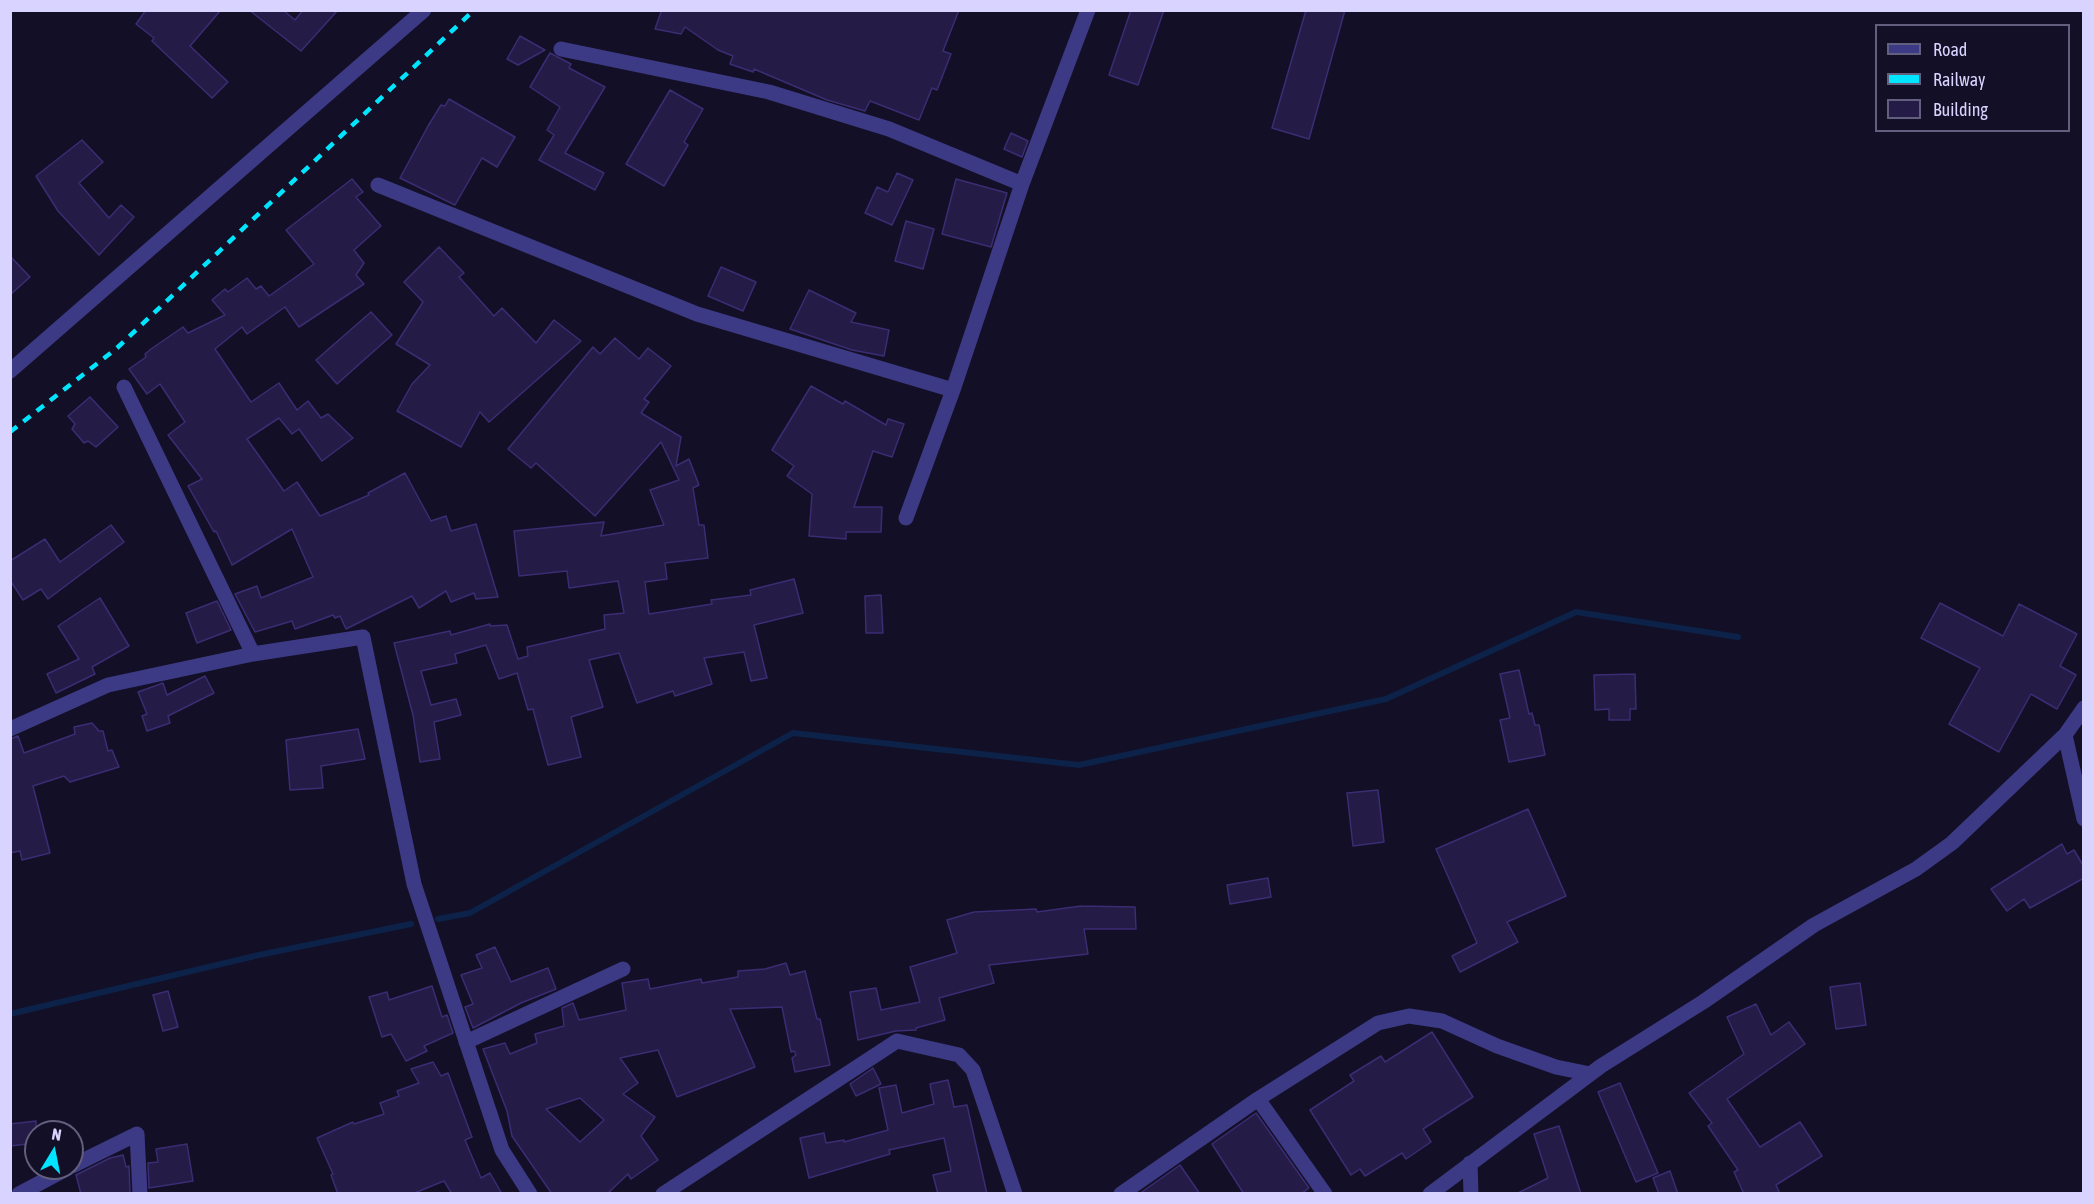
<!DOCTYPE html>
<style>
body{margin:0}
#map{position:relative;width:2094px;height:1204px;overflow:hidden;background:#130f26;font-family:"Asap Condensed",sans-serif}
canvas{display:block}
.frame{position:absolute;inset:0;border:12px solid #d9d4ff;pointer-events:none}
.legend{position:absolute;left:1875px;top:24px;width:195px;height:108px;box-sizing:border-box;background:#130f26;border:2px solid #625e7d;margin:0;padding:8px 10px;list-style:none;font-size:18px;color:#d9d4ff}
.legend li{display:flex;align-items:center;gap:12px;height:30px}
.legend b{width:30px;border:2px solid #625e7d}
.north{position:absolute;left:24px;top:1120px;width:60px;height:60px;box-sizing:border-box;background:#130f26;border:2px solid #625e7d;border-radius:50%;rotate:10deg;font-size:16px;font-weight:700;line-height:24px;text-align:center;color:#d9d4ff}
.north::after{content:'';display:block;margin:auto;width:21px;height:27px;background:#00e5ff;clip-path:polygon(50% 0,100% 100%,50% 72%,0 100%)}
</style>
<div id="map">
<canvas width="2094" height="1204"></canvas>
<div class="frame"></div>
<ul class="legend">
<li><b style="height:8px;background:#3d3a85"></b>Road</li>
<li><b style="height:8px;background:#00e5ff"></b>Railway</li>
<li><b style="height:16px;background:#241b47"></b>Building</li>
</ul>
<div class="north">N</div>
</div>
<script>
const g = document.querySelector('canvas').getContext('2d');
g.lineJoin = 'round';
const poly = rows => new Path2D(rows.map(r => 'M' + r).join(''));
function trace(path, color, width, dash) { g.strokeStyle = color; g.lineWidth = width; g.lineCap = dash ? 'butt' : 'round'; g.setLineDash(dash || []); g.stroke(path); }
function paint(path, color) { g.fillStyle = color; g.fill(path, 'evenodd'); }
trace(poly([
 [438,919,470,913,793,733,1079,765,1386,699,1576,612,1738,637],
 [10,1014,259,955,411,924]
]), '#0c2248', 6);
const building = poly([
 [146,10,221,10,190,46,228,82,212,98,152,41,154,38,136,24,146,10],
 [249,10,283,10,295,20,303,10,338,10,301,51,249,10],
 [659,10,959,10,943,51,951,54,937,90,932,88,919,120,870,101,865,111,827,100,754,69,753,72,730,64,733,56,718,50,685,27,681,34,655,29,661,12,659,10],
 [1131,10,1164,10,1138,85,1109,75,1131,10],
 [1306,10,1345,10,1309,139,1272,128,1306,10],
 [520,36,545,50,518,65,507,59,520,36],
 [550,53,571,64,569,68,605,87,565,153,604,173,595,190,539,160,554,135,547,130,560,107,530,87,550,53],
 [670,90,703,109,684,142,688,145,664,186,626,164,670,90],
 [449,99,515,137,497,167,482,158,455,205,400,178,428,126,441,105,445,106,449,99],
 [1011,133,1028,141,1022,157,1004,149,1011,133],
 [82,140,103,162,79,183,109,218,121,205,134,217,99,255,58,211,36,176,82,140],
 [897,173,913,180,892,225,865,213,877,187,888,192,897,173],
 [352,179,363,192,356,197,381,226,354,250,364,263,356,275,364,284,299,327,285,307,247,334,242,327,215,349,251,402,279,383,297,410,308,401,321,418,328,414,353,438,322,461,299,429,292,434,279,418,247,439,284,491,297,482,320,516,369,495,368,493,405,473,431,521,446,516,451,531,476,524,498,597,476,599,474,593,451,602,446,591,419,608,412,596,346,629,340,616,335,618,333,615,295,629,292,621,255,632,235,594,257,586,261,598,313,577,292,529,232,565,216,531,214,532,188,486,202,479,168,435,185,422,160,384,147,394,129,369,146,357,145,354,151,349,183,327,188,333,225,315,212,300,225,289,228,292,247,278,256,289,261,286,269,296,314,264,286,230,352,179],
 [956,179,1007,193,991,247,942,234,956,179],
 [906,221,934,229,923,269,895,261,906,221],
 [439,247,464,273,459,277,494,316,502,308,536,343,554,320,581,341,489,422,480,412,461,447,397,411,412,384,430,365,396,344,423,302,404,282,439,247],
 [10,256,30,277,10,295,10,256],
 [721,267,756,282,743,311,708,296,721,267],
 [809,290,856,313,851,322,889,330,884,356,852,350,790,329,809,290],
 [371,312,392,335,337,384,316,360,371,312],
 [615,338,639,359,648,348,671,366,644,399,649,402,641,413,681,437,676,466,689,459,699,485,693,488,699,525,704,525,708,558,665,563,667,579,645,582,649,614,712,604,711,600,751,595,750,590,794,579,803,613,754,625,767,678,751,681,744,652,704,658,712,684,675,696,673,691,637,703,619,653,589,660,603,707,571,717,581,757,548,765,533,709,528,710,517,673,499,679,486,645,455,654,457,663,421,671,431,705,456,699,461,715,434,722,440,759,420,762,413,715,394,643,450,631,451,635,490,624,490,626,507,625,518,659,528,656,527,647,605,629,604,615,624,613,618,581,569,588,567,571,519,576,514,531,604,522,601,536,664,525,650,490,679,480,661,442,595,516,536,463,531,468,508,449,593,347,600,354,615,338],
 [811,386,843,404,845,401,886,425,888,419,904,424,892,457,873,451,854,507,882,507,881,532,846,532,846,539,809,536,812,494,787,476,794,466,772,450,811,386],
 [90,397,118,427,96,447,88,441,84,443,72,429,75,424,68,416,90,397],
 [111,525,124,542,48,599,41,589,23,600,10,580,10,561,45,539,60,562,111,525],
 [881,595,883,633,866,633,865,596,881,595],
 [100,598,129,646,92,667,95,674,56,693,47,674,79,659,58,626,100,598],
 [217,601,231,630,197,643,186,613,217,601],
 [1940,603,2003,636,2019,604,2077,634,2060,666,2076,675,2057,709,2031,694,1999,752,1949,724,1980,668,1921,638,1940,603],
 [1519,670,1529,714,1532,713,1535,725,1539,725,1545,755,1509,762,1500,720,1510,718,1500,674,1519,670],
 [1635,674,1636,709,1630,709,1630,720,1609,720,1609,709,1595,710,1594,675,1635,674],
 [205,676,214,693,168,716,170,723,147,731,142,716,147,714,138,692,163,683,167,695,205,676],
 [92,723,99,731,103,731,108,751,112,750,119,767,70,782,64,776,33,786,50,853,22,860,20,851,10,853,10,739,18,736,24,753,75,734,74,727,92,723],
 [358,729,365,759,321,766,323,788,290,790,286,740,358,729],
 [1378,790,1384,842,1353,846,1347,793,1378,790],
 [1528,809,1566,896,1507,922,1518,942,1460,972,1452,956,1477,943,1436,849,1528,809],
 [2062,844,2067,854,2074,850,2084,867,2084,878,2030,908,2024,899,2007,911,1991,889,2062,844],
 [1268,878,1271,897,1230,904,1227,885,1268,878],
 [1081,906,1135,907,1136,929,1084,929,1088,954,989,965,994,983,939,998,945,1020,916,1028,916,1030,896,1031,858,1040,850,992,876,988,881,1010,920,1002,910,967,957,953,947,920,974,912,1036,909,1037,912,1081,906],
 [495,947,511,982,548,968,556,989,521,1003,473,1028,465,1007,473,1004,461,975,482,968,476,955,495,947],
 [786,963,790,975,805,971,817,1019,820,1019,830,1065,795,1072,792,1058,796,1055,794,1051,791,1052,782,1007,730,1009,755,1067,677,1097,658,1050,620,1058,638,1083,623,1094,655,1117,641,1136,658,1160,631,1179,628,1174,607,1194,552,1194,512,1136,507,1111,483,1049,505,1043,510,1054,537,1043,535,1034,564,1026,562,1008,573,1003,579,1020,626,1010,622,983,648,979,650,989,701,979,702,983,738,977,738,971,765,969,786,963],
 [580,1098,604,1120,580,1142,546,1109,580,1098],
 [1860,983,1866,1025,1836,1029,1830,987,1860,983],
 [432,986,442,1017,447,1015,453,1033,424,1046,427,1051,406,1061,391,1034,382,1037,369,997,387,992,389,1000,432,986],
 [168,991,178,1027,163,1031,153,995,168,991],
 [1756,1004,1771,1035,1789,1022,1805,1044,1727,1099,1760,1147,1800,1122,1822,1156,1776,1185,1780,1194,1744,1194,1734,1172,1738,1170,1708,1126,1712,1123,1689,1093,1744,1054,1727,1017,1756,1004],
 [1432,1032,1473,1097,1423,1129,1431,1142,1406,1159,1402,1153,1365,1176,1360,1169,1351,1175,1310,1110,1354,1081,1350,1075,1381,1056,1385,1062,1432,1032],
 [433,1062,441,1076,448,1073,472,1137,465,1140,481,1178,490,1173,502,1194,452,1194,444,1181,412,1194,338,1194,331,1175,333,1174,317,1138,353,1122,354,1124,384,1114,380,1103,399,1096,397,1091,419,1083,411,1069,433,1062],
 [873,1068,881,1084,856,1096,850,1084,873,1068],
 [948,1080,954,1107,967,1105,987,1194,938,1194,933,1175,951,1171,944,1138,889,1150,890,1154,809,1178,800,1138,824,1133,826,1143,844,1140,844,1142,888,1130,879,1088,896,1085,902,1113,934,1104,930,1084,948,1080],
 [1620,1083,1658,1173,1636,1182,1598,1092,1620,1083],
 [1256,1113,1309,1188,1301,1194,1244,1194,1212,1144,1256,1113],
 [36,1121,36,1143,10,1146,10,1124,36,1121],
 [1559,1126,1581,1194,1516,1194,1548,1178,1534,1134,1559,1126],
 [187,1144,193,1181,149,1188,148,1163,158,1162,156,1149,187,1144],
 [123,1155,126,1167,129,1166,130,1194,81,1194,76,1175,110,1158,123,1155],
 [1180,1165,1200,1194,1139,1194,1180,1165],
 [1670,1171,1678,1194,1659,1194,1653,1178,1670,1171]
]);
paint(building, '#241b47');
trace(building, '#3b2d73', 1.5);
trace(poly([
 [561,49,769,92,889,129,1022,184],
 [378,185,697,314,953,390],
 [10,371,424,10],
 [124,387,253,654],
 [906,518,953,390,1022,184,1088,10],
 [10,729,108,685,253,654,363,637,414,884,502,1150,530,1194],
 [2065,735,2084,819],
 [466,1042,623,969],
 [1258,1099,1325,1194],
 [1470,1163,1471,1194],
 [72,1166,137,1134,140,1194],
 [19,1194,68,1168],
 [663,1194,897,1041,959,1055,973,1070,1015,1194],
 [1121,1194,1258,1099,1378,1023,1409,1016,1442,1021,1497,1046,1556,1067,1590,1074],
 [1430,1194,1601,1066,1703,1002,1814,925,1916,869,1952,843,2065,735,2084,708]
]), '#3d3a85', 15);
trace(poly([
 [10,432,117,348,474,10]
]), '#00e5ff', 4.5, [9, 8]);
</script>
